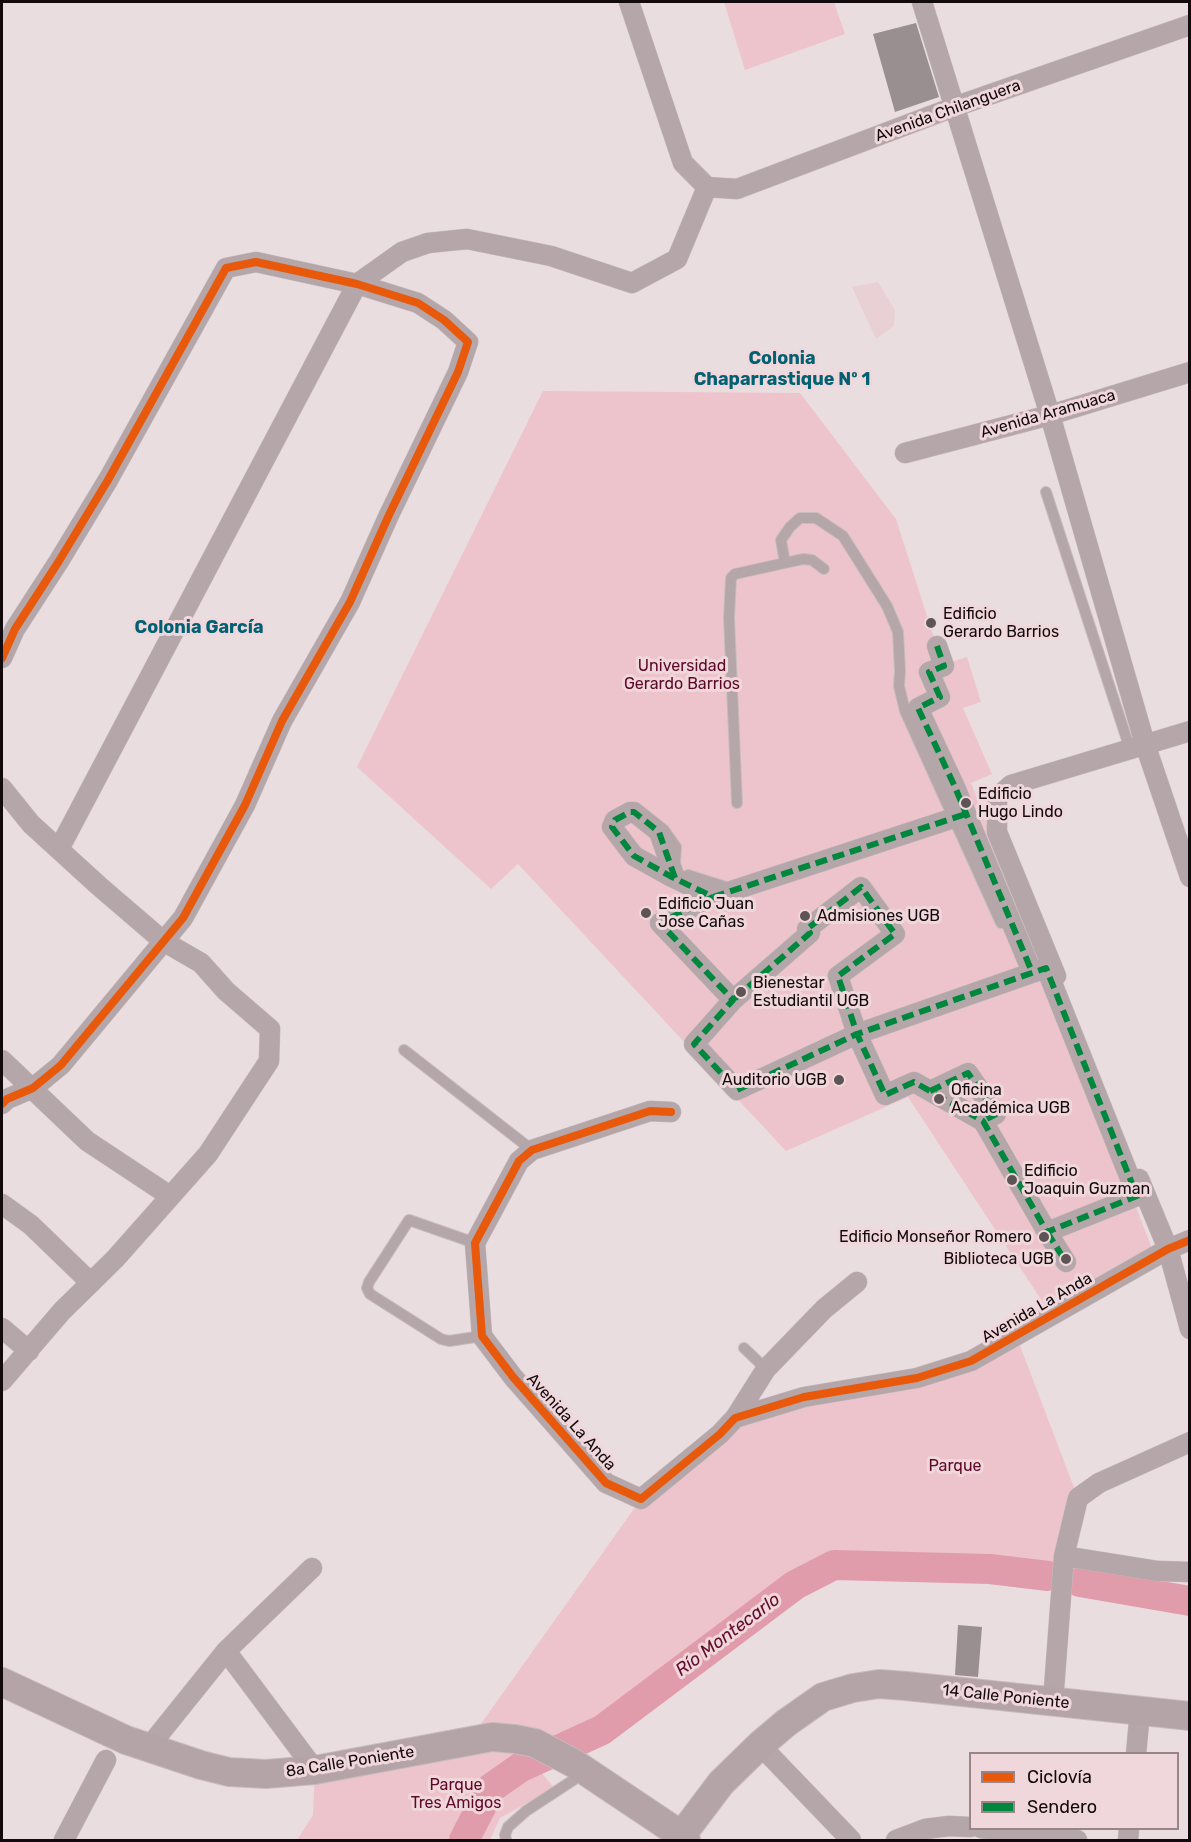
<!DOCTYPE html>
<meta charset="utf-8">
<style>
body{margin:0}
#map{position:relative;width:1191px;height:1842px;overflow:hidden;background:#eadddf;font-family:Rubik,sans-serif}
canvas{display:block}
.frame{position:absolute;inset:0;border:3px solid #120a0c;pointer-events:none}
.legend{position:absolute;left:969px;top:1752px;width:210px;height:78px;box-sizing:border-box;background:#f0d7db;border:2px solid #978588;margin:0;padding:8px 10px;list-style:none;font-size:18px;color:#120a0c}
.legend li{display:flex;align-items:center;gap:12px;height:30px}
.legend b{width:30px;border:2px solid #978588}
</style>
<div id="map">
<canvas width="1191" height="1842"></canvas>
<div class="frame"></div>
<ul class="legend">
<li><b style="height:8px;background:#e8590c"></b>Ciclovía</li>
<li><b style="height:8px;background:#00873e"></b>Sendero</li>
</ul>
</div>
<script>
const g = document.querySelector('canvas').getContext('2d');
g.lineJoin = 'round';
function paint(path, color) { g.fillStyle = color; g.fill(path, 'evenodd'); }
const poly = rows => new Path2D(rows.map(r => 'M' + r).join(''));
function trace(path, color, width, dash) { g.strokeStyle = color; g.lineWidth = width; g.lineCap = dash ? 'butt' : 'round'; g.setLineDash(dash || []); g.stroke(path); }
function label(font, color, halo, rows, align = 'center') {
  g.font = font + ' Rubik,sans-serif'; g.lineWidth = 6; g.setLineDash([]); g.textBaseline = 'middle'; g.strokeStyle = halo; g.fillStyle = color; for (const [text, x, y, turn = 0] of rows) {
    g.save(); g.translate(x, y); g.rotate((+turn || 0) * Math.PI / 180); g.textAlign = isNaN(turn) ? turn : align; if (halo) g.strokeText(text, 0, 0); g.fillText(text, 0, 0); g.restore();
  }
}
paint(poly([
 [878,282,895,310,894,326,876,339,852,287]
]), '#e8d0d4');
paint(poly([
 [724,2,834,2,845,34,745,70],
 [543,391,800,393,896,519,937,647,947,663,967,657,981,702,963,708,992,774,971,783,1155,1256,1046,1307,908,1097,786,1151,518,864,491,889,357,767],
 [1016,1335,1078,1498,1048,1576,929,1568,834,1565,717,1645,602,1730,535,1743,519,1744,554,1788,500,1818,490,1840,297,1840,313,1815,315,1770,468,1742,641,1499,755,1411,861,1389]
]), '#eec4cc');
trace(poly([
 [1080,1582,1190,1601],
 [464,1840,491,1788,521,1767,602,1730,795,1585,834,1565,990,1569,1048,1576]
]), '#e19cab', 30);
paint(poly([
 [916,23,939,97,895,112,873,34],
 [958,1625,982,1627,978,1677,955,1675]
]), '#998e90');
const lane = poly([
 [1046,492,1130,749],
 [785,563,781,540,790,527,800,518,816,518,843,536,887,606,898,632,900,671,899,686,905,711,1001,923],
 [737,803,729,618,731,578,735,574,803,559,812,560,824,569],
 [664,830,676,847,675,864],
 [688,875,726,887,730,887],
 [404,1050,532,1150],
 [475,1243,409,1220,369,1282,367,1288,370,1294,441,1339,449,1341,482,1336],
 [744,1348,766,1369],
 [506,1840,505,1835,508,1827,526,1811,584,1773]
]);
const street = poly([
 [922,2,1050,415,1145,744,1190,877],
 [707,187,737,189,954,107,1190,25],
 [905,453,1050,415,1190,372],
 [937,646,944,666,929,672,940,697,918,708,955,787,1032,972],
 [2,658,15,629,59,561,108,480,226,268,256,262,357,284,418,303,444,320,468,342,458,372,389,515,350,602,282,721,245,805,183,918,61,1065,33,1088,7,1099,2,1104],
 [2,788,31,824,99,886,163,941,201,963,226,991,270,1029,269,1061,208,1154,115,1259,62,1311,2,1381],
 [59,849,357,284,402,252,428,243,467,239,551,256,632,283,677,259,707,187,683,163,629,2],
 [675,878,659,832,634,812,630,812,615,820,612,827,634,856,670,876,713,897,660,923,733,1000,694,1044,737,1090,857,1034,1046,968,1137,1196,1047,1232,983,1121,914,1082,885,1095,857,1034,838,976,895,934,861,887,807,929,810,933,733,1000],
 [713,897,966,814],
 [1056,976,997,832,997,798,1011,785,1190,731],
 [2,1060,87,1141,170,1196],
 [930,1091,968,1073,996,1114,983,1121],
 [671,1112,650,1111,532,1150,519,1161,475,1243,482,1336,513,1377,606,1483,641,1499,720,1434,735,1418,804,1397,917,1378,971,1361,1168,1249,1190,1240],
 [1139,1179,1168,1249,1190,1329],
 [2,1204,31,1225,91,1283],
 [1047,1232,1066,1262],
 [2,1328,29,1351],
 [735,1418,766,1369,824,1309,857,1282],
 [1064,1556,1158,1571,1190,1572],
 [226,1651,315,1770],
 [1053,1702,1064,1556,1078,1498,1099,1483,1190,1442],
 [760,1745,851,1840],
 [148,1748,226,1651,312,1568],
 [1136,1754,1140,1711],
 [981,1828,1077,1840],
 [64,1840,106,1760],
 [896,1840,925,1829,949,1826,970,1827],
 [1128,1840,1129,1828]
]);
const secondary = poly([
 [2,1682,126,1740,201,1765,229,1772,266,1774,315,1770,492,1737,515,1739,535,1743,575,1764,681,1835,686,1840],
 [678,1840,721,1783,760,1745,786,1723,823,1697,853,1688,879,1684,906,1686,1190,1716]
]);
trace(lane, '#c7bcbe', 12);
trace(street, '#c7bcbe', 21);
trace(secondary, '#c7bcbe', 30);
trace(lane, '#b4a6a9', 10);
trace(street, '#b4a6a9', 20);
trace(secondary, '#b4a4a8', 28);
trace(poly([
 [937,646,944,666,929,672,940,697,918,708,955,787,1032,972],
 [675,878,659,832,634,812,630,812,615,820,612,827,634,856,670,876,713,897,660,923,733,1000,694,1044,737,1090,857,1034,1046,968,1137,1196,1047,1232,983,1121,914,1082,885,1095,857,1034,838,976,895,934,861,887,807,929,810,933,733,1000],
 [713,897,966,814],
 [930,1091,968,1073,996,1114,983,1121],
 [1047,1232,1066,1262]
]), '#00873e', 6, [12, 6]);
trace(poly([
 [2,658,15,629,59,561,108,480,226,268,256,262,357,284,418,303,444,320,468,342,458,372,389,515,350,602,282,721,245,805,183,918,61,1065,33,1088,7,1099,2,1104],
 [671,1112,650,1111,532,1150,519,1161,475,1243,482,1336,513,1377,606,1483,641,1499,720,1434,735,1418,804,1397,917,1378,971,1361,1168,1249,1190,1240]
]), '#e8590c', 8);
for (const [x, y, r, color] of [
 [931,623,6,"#5e5456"],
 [966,803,6,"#5e5456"],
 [646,913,6,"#5e5456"],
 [805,916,6,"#5e5456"],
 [741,992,6,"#5e5456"],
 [839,1080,6,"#5e5456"],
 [939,1099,6,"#5e5456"],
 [1012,1180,6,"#5e5456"],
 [1044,1237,6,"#5e5456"],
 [1066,1259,6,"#5e5456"]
]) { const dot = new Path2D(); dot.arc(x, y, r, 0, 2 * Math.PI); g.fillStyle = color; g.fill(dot); trace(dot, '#f0d7db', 2); }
label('16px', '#120a0c', '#f0d7db', [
 ["Avenida Chilanguera",948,111,-20],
 ["Avenida Aramuaca",1048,414,-16],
 ["Avenida La Anda",1037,1308,-30],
 ["Avenida La Anda",571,1422,48],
 ["14 Calle Poniente",1006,1697,6],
 ["8a Calle Poniente",350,1762,-9]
]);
label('16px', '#120a0c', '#f0d7db', [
 ["Edificio",943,614],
 ["Gerardo Barrios",943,632],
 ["Edificio",978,794],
 ["Hugo Lindo",978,812],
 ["Edificio Juan",658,904],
 ["Jose Cañas",658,922],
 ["Admisiones UGB",817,916],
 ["Bienestar",753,983],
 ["Estudiantil UGB",753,1001],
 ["Auditorio UGB",827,1080,"right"],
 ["Oficina",951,1090],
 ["Académica UGB",951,1108],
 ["Edificio",1024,1171],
 ["Joaquin Guzman",1024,1189],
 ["Edificio Monseñor Romero",1032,1237,"right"],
 ["Biblioteca UGB",1054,1259,"right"]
], 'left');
label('16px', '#5d0828', '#f0d7db', [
 ["Universidad",682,666],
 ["Gerardo Barrios",682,684],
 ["Parque",955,1466],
 ["Parque",456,1785],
 ["Tres Amigos",456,1803]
]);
label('bold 18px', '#016172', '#f0d7db', [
 ["Colonia",782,359],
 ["Chaparrastique Nº 1",782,380],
 ["Colonia García",199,628]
]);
label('italic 18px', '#610c2b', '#f0d7db', [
 ["Río Montecarlo",728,1635,-37]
]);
</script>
